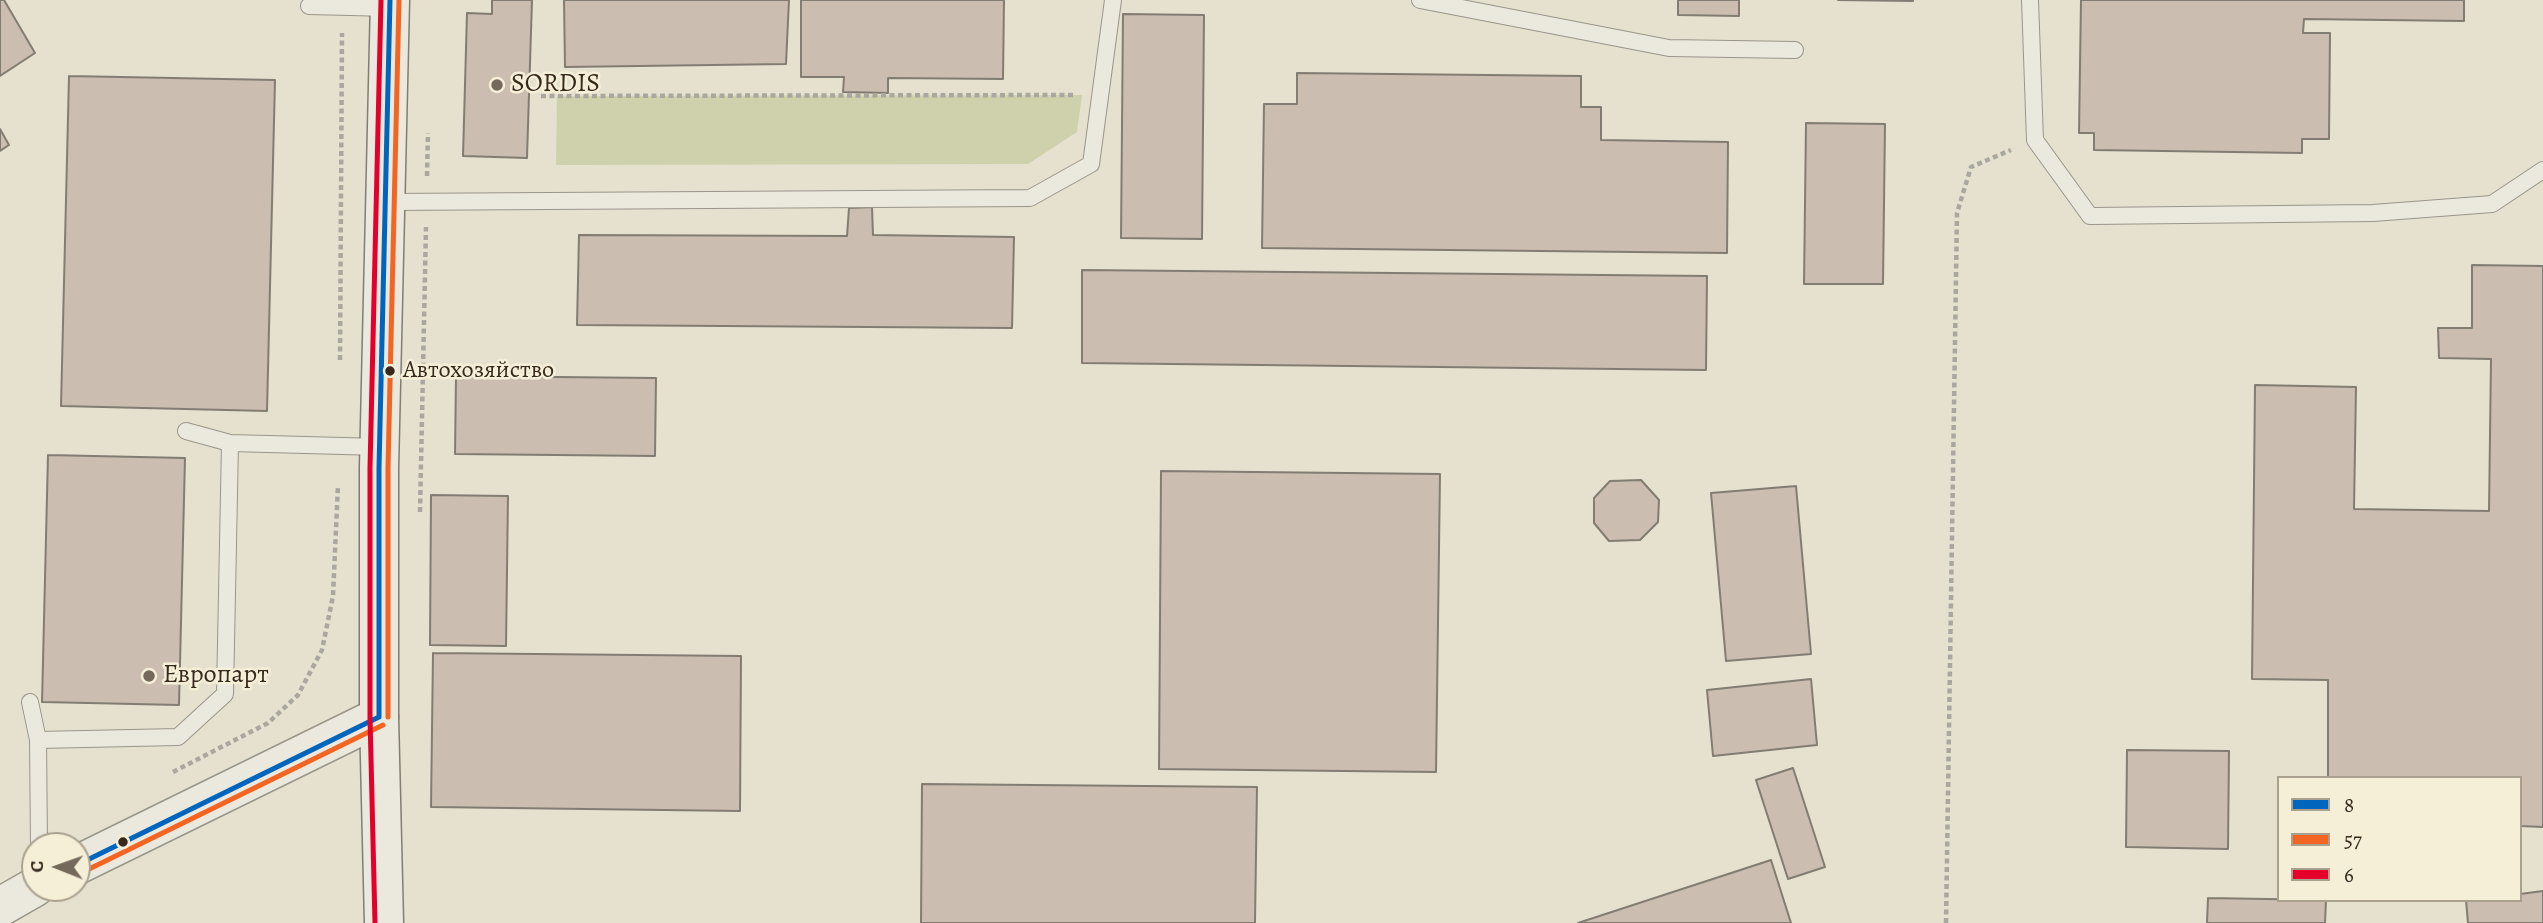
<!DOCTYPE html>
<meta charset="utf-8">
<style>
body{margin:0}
#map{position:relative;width:2543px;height:923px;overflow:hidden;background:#e6e1ce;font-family:Alegreya,serif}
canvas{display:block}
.legend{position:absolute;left:2277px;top:776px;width:245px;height:126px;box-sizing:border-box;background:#f5efd8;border:2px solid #a9a08e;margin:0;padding:9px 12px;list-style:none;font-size:21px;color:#38291f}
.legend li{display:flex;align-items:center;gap:14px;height:35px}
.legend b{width:35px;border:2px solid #a9a08e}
.north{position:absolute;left:21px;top:832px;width:70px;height:70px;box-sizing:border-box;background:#f5efd8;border:2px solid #a9a08e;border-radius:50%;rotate:271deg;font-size:19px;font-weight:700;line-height:28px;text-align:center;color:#38291f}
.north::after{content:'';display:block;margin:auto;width:24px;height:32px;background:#75695c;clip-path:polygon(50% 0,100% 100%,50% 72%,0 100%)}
</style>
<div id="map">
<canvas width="2543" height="923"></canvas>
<ul class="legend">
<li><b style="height:9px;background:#0065bd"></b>8</li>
<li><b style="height:9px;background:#f26522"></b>57</li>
<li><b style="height:9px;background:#e4002b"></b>6</li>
</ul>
<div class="north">С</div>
</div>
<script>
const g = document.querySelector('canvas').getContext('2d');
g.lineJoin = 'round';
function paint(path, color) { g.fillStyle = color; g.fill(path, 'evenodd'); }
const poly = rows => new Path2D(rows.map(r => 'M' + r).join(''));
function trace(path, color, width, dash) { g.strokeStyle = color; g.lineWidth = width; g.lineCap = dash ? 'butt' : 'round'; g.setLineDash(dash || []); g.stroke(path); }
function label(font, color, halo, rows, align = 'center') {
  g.font = font + ' Alegreya,serif'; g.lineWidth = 5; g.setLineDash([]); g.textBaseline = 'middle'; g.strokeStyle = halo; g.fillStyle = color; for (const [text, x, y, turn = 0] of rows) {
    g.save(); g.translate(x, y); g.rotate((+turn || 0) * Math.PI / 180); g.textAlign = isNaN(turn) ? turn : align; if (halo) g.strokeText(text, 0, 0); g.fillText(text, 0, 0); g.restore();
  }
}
paint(poly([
 [1082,95,1077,132,1028,164,556,165,557,96]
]), '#cfd1ad');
const building = poly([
 [0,0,4,0,35,53,0,76,0,0],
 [492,0,532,0,527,158,463,156,467,13,492,14,492,0],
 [564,0,789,0,786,64,565,67,564,0],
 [801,0,1004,0,1003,79,888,78,888,93,843,92,844,77,801,77,801,0],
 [1678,0,1739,0,1739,16,1678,15,1678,0],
 [1838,0,1913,0,1913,1,1838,0],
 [2081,0,2464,0,2464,21,2304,19,2303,33,2330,33,2329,139,2302,139,2302,153,2094,150,2094,133,2079,133,2081,0],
 [1123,14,1204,15,1202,239,1121,238,1123,14],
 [1297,73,1581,76,1581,107,1601,107,1601,140,1728,142,1727,253,1262,248,1264,104,1297,104,1297,73],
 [69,76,275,80,267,411,61,406,69,76],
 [1806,123,1885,124,1883,284,1804,284,1806,123],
 [0,129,9,145,0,151,0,129],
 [872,207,873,235,1014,237,1012,328,577,325,579,235,847,236,849,208,872,207],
 [2472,265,2543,266,2543,827,2520,826,2520,778,2328,778,2328,680,2252,679,2255,385,2356,387,2354,509,2489,511,2491,359,2439,358,2438,328,2472,328,2472,265],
 [1082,270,1707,276,1706,370,1082,363,1082,270],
 [456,376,656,378,655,456,455,454,456,376],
 [48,455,185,458,179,705,42,702,48,455],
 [1161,471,1440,474,1436,772,1159,769,1161,471],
 [1641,480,1659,500,1658,522,1640,540,1609,541,1594,523,1594,498,1610,481,1641,480],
 [1796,486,1811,654,1726,661,1711,493,1796,486],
 [431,495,508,496,506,646,430,645,431,495],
 [433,653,741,656,740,811,431,807,433,653],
 [1811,679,1817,745,1713,756,1707,690,1811,679],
 [2127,750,2229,751,2228,849,2126,847,2127,750],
 [1793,768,1825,867,1788,879,1756,780,1793,768],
 [922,784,1257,787,1255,923,921,923,922,784],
 [1771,860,1791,923,1578,923,1771,860],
 [2543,891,2543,923,2468,923,2466,900,2520,900,2520,894,2543,891],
 [2208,898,2326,900,2325,923,2207,923,2208,898]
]);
paint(building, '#cbbdaf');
trace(building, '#827d72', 2);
const service = poly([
 [1420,0,1669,48,1795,50],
 [2030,0,2035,140,2090,216,2373,213,2492,204,2543,170],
 [309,6,390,8],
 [387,202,1030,198,1091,164,1113,0],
 [186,431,230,443,380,447],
 [30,702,38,740],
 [39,846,38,740,178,737,225,694,230,443]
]);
const tertiary = poly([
 [77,865,379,717],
 [0,907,35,887]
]);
const secondary = poly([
 [384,923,379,717,379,468,390,0]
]);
trace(service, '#9a958a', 18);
trace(tertiary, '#9a958a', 41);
trace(secondary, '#827d72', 41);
trace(poly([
 [541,96,1075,95],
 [427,176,428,133],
 [340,360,342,33],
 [420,512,426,227],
 [173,772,268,723,298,695,322,650,333,596,338,485],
 [1946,923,1957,213,1971,167,2011,150]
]), '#aaa79f', 4.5, [5, 3.5]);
trace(service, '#ebe8de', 16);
trace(tertiary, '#ebe8de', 38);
trace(secondary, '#ebe8de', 38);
trace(poly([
 [379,717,379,468,390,0],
 [77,865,379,717]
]), '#0065bd', 5);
trace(poly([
 [388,717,388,468,399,0],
 [81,873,383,725]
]), '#f26522', 5);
trace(poly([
 [375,923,370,717,370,468,381,0]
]), '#e4002b', 5);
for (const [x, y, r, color] of [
 [497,85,7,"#75695c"],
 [390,371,6,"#38291f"],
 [149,676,7,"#75695c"],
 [123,842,6,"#38291f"]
]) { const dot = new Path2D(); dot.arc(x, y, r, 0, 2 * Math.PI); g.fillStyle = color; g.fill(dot); trace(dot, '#f5efd8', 2.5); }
label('24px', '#38291f', '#f5efd8', [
 ["Автохозяйство",403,371]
], 'left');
label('26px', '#38291f', '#f5efd8', [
 ["SORDIS",511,85],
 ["Европарт",163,676]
], 'left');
</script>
